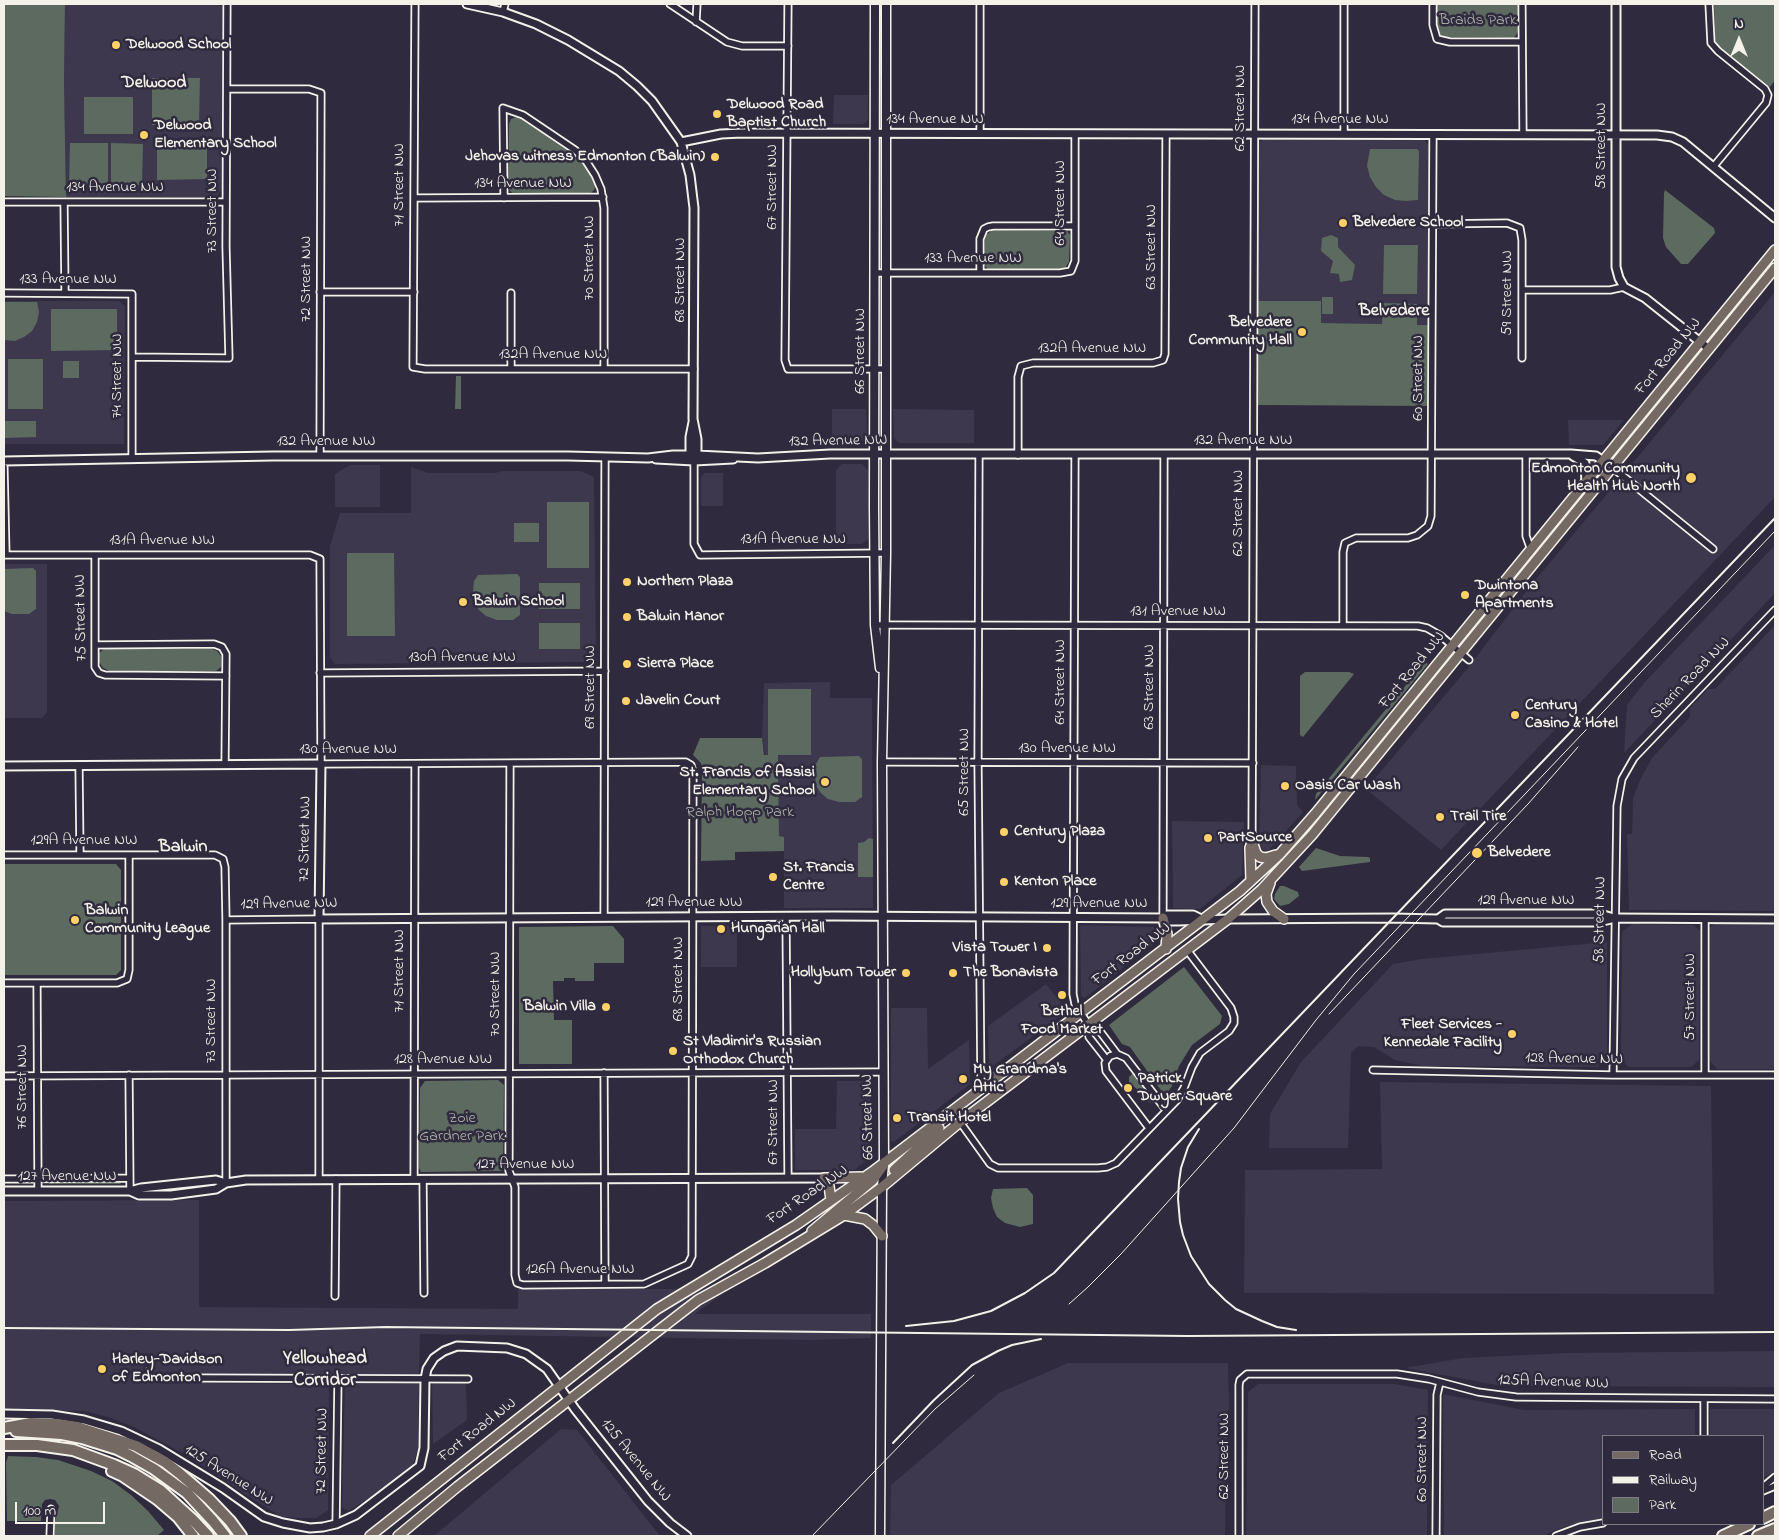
<!DOCTYPE html>
<style>
body{margin:0}
#map{position:relative;width:1779px;height:1540px;overflow:hidden;background:#2f2a3d;font-family:"Indie Flower",sans-serif}
canvas{display:block}
.frame{position:absolute;inset:0;border:5px solid #f4f1e8;pointer-events:none}
.legend{position:absolute;left:1602px;top:1435px;width:162px;height:90px;box-sizing:border-box;background:#2f2a3d;border:1px solid #7e7a81;margin:0;padding:6px 9px;list-style:none;font-size:15px;color:#f4f1e8}
.legend li{display:flex;align-items:center;gap:10px;height:25px}
.legend b{width:25px;border:1px solid #7e7a81}
.north{position:absolute;left:1714px;top:15px;width:50px;height:50px;-webkit-text-stroke:4px #2f2a3d;paint-order:stroke;rotate:0deg;font-size:14px;font-weight:700;line-height:20px;text-align:center;color:#f4f1e8}
.north::after{content:'';display:block;margin:auto;width:18px;height:22px;background:#f4f1e8;clip-path:polygon(50% 0,100% 100%,50% 72%,0 100%)}
.scale{position:absolute;left:15px;top:1502px;width:90px;height:22px;box-sizing:border-box;border:2px solid #f4f1e8;border-top:0;padding-left:6px;font-size:15px;line-height:18px;white-space:nowrap;color:#f4f1e8;-webkit-text-stroke:4px #2f2a3d;paint-order:stroke}
</style>
<div id="map">
<canvas width="1779" height="1540"></canvas>
<div class="frame"></div>
<ul class="legend">
<li><b style="height:6px;background:#756964"></b>Road</li>
<li><b style="height:6px;background:#f4f1e8"></b>Railway</li>
<li><b style="height:14px;background:#5c6a60"></b>Park</li>
</ul>
<div class="north">N</div>
<div class="scale">100 m</div>
</div>
<script>
const g = document.querySelector('canvas').getContext('2d');
g.lineJoin = 'round';
function paint(path, color) { g.fillStyle = color; g.fill(path, 'evenodd'); }
const poly = rows => new Path2D(rows.map(r => 'M' + r).join(''));
function trace(path, color, width, dash) { g.strokeStyle = color; g.lineWidth = width; g.lineCap = dash ? 'butt' : 'round'; g.setLineDash(dash || []); g.stroke(path); }
function label(font, color, halo, rows, align = 'center') {
  g.font = font + ' "Indie Flower",sans-serif'; g.lineWidth = 5; g.setLineDash([]); g.textBaseline = 'middle'; g.strokeStyle = halo; g.fillStyle = color; for (const [text, x, y, turn = 0] of rows) {
    g.save(); g.translate(x, y); g.rotate((+turn || 0) * Math.PI / 180); g.textAlign = isNaN(turn) ? turn : align; if (halo) g.strokeText(text, 0, 0); g.fillText(text, 0, 0); g.restore();
  }
}
paint(poly([
 [65,4,218,4,223,8,222,189,217,197,66,197,64,81],
 [834,95,868,95,868,120,864,124,833,124],
 [1263,139,1423,139,1429,145,1428,325,1320,323,1320,301,1258,301,1258,144],
 [1775,292,1775,497,1441,850,1366,789,1467,669,1532,584],
 [4,301,119,301,125,306,124,444,4,444],
 [832,409,866,409,867,435,864,440,852,444,832,444],
 [893,409,974,410,974,443,899,443,894,438],
 [1568,420,1624,420,1603,445,1569,445],
 [842,464,862,464,868,470,868,539,862,544,836,544,836,470],
 [350,465,380,465,380,507,335,507,335,474],
 [411,467,428,473,495,473,503,471,580,471,594,477,596,658,590,662,335,664,330,658,330,546,340,513,411,513],
 [705,473,723,473,723,506,701,506,701,477],
 [1775,545,1775,593,1624,753,1627,705,1644,683],
 [4,564,47,564,47,712,42,718,4,718],
 [1775,625,1775,911,1629,910,1627,834,1632,834,1633,798,1641,778,1652,758,1690,717,1690,708,1708,689,1715,689],
 [830,682,830,698,872,698,873,908,784,908,784,837,779,837,778,755,765,755,762,738,764,683],
 [1261,765,1296,766,1297,805,1303,812,1268,851,1263,850,1259,843],
 [1172,821,1244,822,1242,875,1200,909,1173,908],
 [1632,924,1694,925,1700,931,1699,1060,1691,1067,1628,1067,1621,1058,1622,932],
 [1714,924,1775,925,1775,1069,1717,1069,1710,1061,1709,928],
 [1080,925,1154,927,1156,942,1085,998,1081,996],
 [701,926,737,926,737,967,701,967],
 [1607,942,1607,1056,1598,1067,1423,1066,1395,1060,1374,1047,1358,1046,1351,1053,1348,1148,1269,1148,1270,1114,1301,1062,1393,964,1422,959],
 [1046,984,1067,1011,989,1069,988,1026],
 [891,1008,927,1008,928,1069,969,1040,970,1084,894,1142,891,1141],
 [837,1081,866,1081,870,1085,870,1152,866,1161,854,1170,795,1170,795,1129,836,1129],
 [1380,1082,1711,1086,1714,1294,1244,1293,1245,1170,1382,1169],
 [199,1200,199,1307,518,1309,518,1289,729,1289,695,1314,871,1314,871,1338,812,1340,420,1334,419,1374,193,1374,193,1383,321,1384,329,1387,328,1510,317,1518,294,1518,280,1516,248,1496,188,1456,134,1427,108,1417,84,1411,4,1410,4,1201],
 [1775,1351,1775,1387,1502,1386,1405,1368,1463,1358,1565,1353],
 [1068,1363,1228,1363,1229,1406,1227,1418,1225,1536,890,1536,891,1485,999,1393],
 [345,1382,419,1382,418,1449,412,1467,387,1487,348,1511,342,1507],
 [432,1382,466,1382,467,1420,433,1444],
 [1258,1384,1394,1384,1428,1390,1427,1536,1246,1536,1248,1392],
 [1443,1394,1524,1410,1695,1409,1695,1436,1603,1436,1603,1520,1585,1521,1556,1530,1543,1536,1444,1536],
 [1710,1409,1775,1409,1775,1471,1763,1478,1763,1436,1710,1436],
 [561,1429,577,1430,660,1536,434,1536]
]), '#3d384e');
paint(poly([
 [4,4,65,4,64,81,66,197,4,196],
 [880,4,883,4,882,89,880,74],
 [1437,4,1518,4,1518,32,1514,38,1446,37,1440,35,1437,28],
 [1714,4,1775,4,1775,80,1770,87,1720,48,1715,41],
 [152,78,200,78,199,125,152,125],
 [84,97,133,97,133,134,84,134],
 [516,117,521,119,571,153,586,167,596,185,594,190,591,193,513,194,511,192,508,188,509,124,511,119],
 [157,139,207,139,207,179,157,180],
 [70,143,108,143,108,185,69,184],
 [111,143,143,144,142,185,111,185],
 [1370,149,1417,149,1419,151,1418,200,1406,201,1395,200,1384,195,1376,187,1370,177,1367,166],
 [1665,190,1714,228,1715,233,1688,264,1681,264,1666,247,1663,238,1664,193],
 [993,230,1067,231,1070,235,1069,262,1065,268,1060,269,988,269,984,265,985,239,987,234],
 [1331,235,1338,238,1338,247,1355,265,1352,280,1340,282,1339,274,1330,273,1333,261,1321,251,1322,238],
 [1384,245,1418,245,1417,294,1383,294],
 [1322,297,1333,297,1333,314,1322,314],
 [1258,301,1321,301,1321,323,1382,324,1383,303,1417,304,1417,325,1428,325,1428,406,1258,405],
 [4,302,37,302,39,312,37,322,32,331,24,337,15,341,4,340],
 [51,309,117,309,117,350,51,351],
 [8,359,43,359,43,409,8,409],
 [63,361,79,361,79,378,63,378],
 [456,376,461,376,461,409,455,409],
 [4,421,36,421,36,437,4,438],
 [547,502,589,502,589,568,547,568],
 [514,523,539,523,539,542,514,542],
 [347,553,394,553,395,636,347,636],
 [33,568,36,571,36,609,29,614,12,614,4,611,4,569],
 [517,574,520,577,520,615,513,620,497,620,486,616,479,610,474,603,473,591,474,581,478,575],
 [539,583,580,583,580,609,539,609],
 [539,623,580,623,580,649,539,649],
 [104,649,212,649,217,651,221,656,221,667,216,671,110,671,103,668,99,662,99,653],
 [1425,662,1428,664,1315,800,1316,794],
 [1305,672,1349,672,1354,674,1303,737,1300,735,1300,676],
 [768,689,811,689,811,755,778,755,779,836,784,837,784,851,735,852,735,860,701,861,702,770,701,763,693,755,700,738,762,738,764,755,768,755],
 [859,756,862,759,862,797,855,802,839,802,828,799,821,793,816,786,815,774,816,764,820,757],
 [869,838,873,839,873,877,858,877,858,843,864,842],
 [1316,848,1340,856,1368,857,1370,858,1370,862,1302,871,1299,867],
 [4,864,116,864,121,870,121,970,116,975,4,975],
 [1280,886,1284,886,1298,892,1299,896,1289,904,1280,906,1274,899,1275,894],
 [613,926,624,939,624,963,594,963,594,981,575,981,575,978,564,978,564,981,553,981,554,1020,572,1020,572,1064,519,1064,519,927],
 [1184,967,1222,1016,1220,1024,1192,1045,1179,1066,1172,1086,1165,1096,1130,1047,1122,1044,1109,1025],
 [1133,1073,1156,1103,1147,1102,1139,1091,1129,1082,1129,1077],
 [498,1080,504,1085,503,1169,501,1171,421,1172,419,1168,420,1088,425,1081],
 [48,1181,120,1181,121,1183,120,1184,49,1184],
 [1027,1188,1033,1195,1033,1224,1020,1227,1005,1223,997,1217,993,1208,991,1198,993,1189],
 [8,1456,36,1457,58,1460,91,1471,112,1481,131,1495,148,1511,164,1530,157,1536,55,1536,55,1522,59,1506,55,1500,50,1499,45,1500,42,1504,41,1521,7,1521,6,1463]
]), '#5c6a60');
const minor = poly([
 [415,4,413,367,425,369,694,369],
 [670,4,727,42,742,46,788,46],
 [788,4,785,360,788,369,885,369],
 [1433,4,1433,25,1437,39,1450,42,1522,42],
 [1522,4,1523,134],
 [1709,4,1711,43,1718,51,1765,89,1768,95,1766,103,1714,166],
 [503,12,505,4],
 [696,22,697,4],
 [228,89,309,89,321,93,320,456],
 [980,133,980,4],
 [1344,134,1344,4],
 [414,198,603,197],
 [504,198,503,108,523,115,575,150,586,161,595,175,601,189,604,208,604,369],
 [4,202,226,202],
 [64,202,65,293],
 [1434,224,1507,223,1520,228,1522,240,1522,358],
 [875,273,1060,273,1071,271,1075,261,1075,134],
 [980,273,980,239,984,229,988,227,993,226,1075,226],
 [1522,290,1610,290,1624,287],
 [320,292,414,292],
 [4,293,132,294,132,459],
 [511,293,511,369],
 [132,357,229,358,226,247,227,4],
 [1526,454,1526,536,1531,550],
 [979,455,978,762,981,1089],
 [1018,455,1018,377,1021,366,1033,363,1153,363,1163,360,1165,354,1166,134],
 [1075,455,1073,994,1075,1004,1088,1024,1099,1030,1117,1054],
 [694,461,694,544,700,555,886,553],
 [4,467,6,555],
 [1613,468,1713,549],
 [4,555,310,555,320,559,321,764,686,762,691,765,693,772,692,1256,688,1264,644,1284,523,1285,517,1283,515,1275,515,1187,509,1171,510,763],
 [95,555,95,667,99,673,105,675,226,676],
 [875,625,1418,626,1427,628,1441,636,1469,660],
 [1343,625,1343,552,1345,543,1356,538,1408,538,1417,535,1428,526,1431,516,1433,134],
 [95,645,214,644,222,647,226,654,225,765],
 [320,673,605,671],
 [882,762,1253,763],
 [79,766,80,855],
 [1252,842,1255,4],
 [4,855,215,855,223,859,225,867,226,920,226,1183],
 [604,917,605,458],
 [786,917,788,1178],
 [1163,918,1164,455],
 [1705,919,1705,1075],
 [226,920,319,919,319,1179],
 [4,983,117,983,127,979,129,970,129,855],
 [37,983,38,1191],
 [1088,1024,1089,1037,1107,1060],
 [1373,1070,1613,1075,1775,1075],
 [604,1073,605,1284],
 [129,1075,130,1191],
 [1613,1075,1617,806,1622,779,1634,758,1775,610],
 [4,1076,883,1072],
 [960,1122,990,1164,998,1168,1098,1168,1107,1167,1116,1163,1177,1100,1184,1088,1192,1067,1200,1053,1229,1031,1234,1023,1234,1017,1231,1008,1187,950],
 [1149,1128,1106,1071,1105,1063,1110,1056,1117,1054,1126,1058,1166,1110],
 [4,1179,130,1178],
 [414,1179,415,764],
 [423,1179,424,1293],
 [335,1296,336,1179],
 [197,1378,468,1379],
 [1704,1399,1704,1436],
 [1763,1487,1775,1477],
 [1763,1491,1775,1486],
 [336,1524,338,1379],
 [50,1536,51,1509],
 [1239,1536,1239,1385,1240,1380,1247,1374,1397,1374,1429,1379,1478,1392,1516,1397,1775,1399],
 [1436,1536,1437,1395,1440,1382],
 [1556,1536,1580,1527,1603,1523]
]);
const tertiary = poly([
 [467,4,503,12,536,24,568,40,619,71,637,86,652,101,681,142,690,175,694,208,693,419,697,439,697,455,694,461],
 [1616,4,1616,267,1619,278,1624,287,1645,298,1709,349],
 [681,142,721,134,742,133,1657,135,1672,137,1683,142,1775,218],
 [1573,456,1585,463,1586,483],
 [692,458,690,455,690,437,693,422],
 [656,459,694,461,733,459],
 [4,461,273,456,568,456,648,458,673,455,697,455,758,458,830,454,1571,454,1596,456,1613,468],
 [4,766,321,764,319,919,834,916,1163,918,1168,921,1179,921,1228,919,1393,918,1438,919,1443,922,1599,922,1615,918,1775,919],
 [1163,918,1167,915,1193,915,1201,919],
 [1438,919,1445,914,1600,914,1614,918],
 [4,1191,130,1191,141,1188,216,1180,226,1183],
 [130,1191,139,1195,171,1195,216,1189,226,1183,246,1180,824,1178],
 [4,1414,52,1415,84,1420,121,1431,159,1449,223,1488,264,1517,283,1523,310,1528,323,1527,336,1524,356,1515,420,1466,424,1448,425,1379,427,1369,434,1358,444,1351,457,1346,507,1348,526,1354,547,1369,575,1409,648,1501,670,1523,687,1536]
]);
const secondary = poly([
 [875,4,874,507,875,625,880,668],
 [880,1536,882,1187,884,1163,882,762,886,553,886,4]
]);
const primary = poly([
 [1253,844,1256,853,1260,857,1266,858,1276,855],
 [1251,881,1250,848,1252,842],
 [1270,883,1266,894,1267,902,1273,911,1284,919],
 [1163,918,1167,934,1166,949],
 [894,1170,939,1128],
 [824,1178,861,1177],
 [824,1178,829,1186,831,1200],
 [844,1215,865,1219,873,1225,882,1236],
 [812,1231,873,1180,883,1166],
 [370,1536,657,1309,796,1225,872,1172,1240,891,1279,855,1315,814,1775,250],
 [398,1536,457,1487,681,1313,698,1300,765,1263,844,1215,882,1187,960,1122,1228,919,1262,889,1312,835,1775,268]
]);
const motorway = poly([
 [4,1428,31,1423,56,1424,77,1427,136,1446,165,1462,179,1473,209,1499,230,1521,241,1536],
 [16,1431,62,1434,82,1438,117,1449,131,1456,154,1469,187,1493,213,1521,225,1536],
 [4,1445,37,1445,73,1450,114,1465,134,1474,160,1490,193,1520,208,1536],
 [112,1471,123,1476,157,1499,178,1517,193,1536],
 [1763,1518,1775,1512],
 [1723,1536,1749,1524],
 [1758,1536,1775,1529]
]);
trace(minor, '#f4f1e8', 9);
trace(tertiary, '#f4f1e8', 11);
trace(secondary, '#f4f1e8', 11);
trace(primary, '#f4f1e8', 12);
trace(motorway, '#f4f1e8', 14);
trace(minor, '#2f2a3d', 5.5);
trace(tertiary, '#2f2a3d', 7);
trace(secondary, '#2f2a3d', 8);
trace(primary, '#756964', 9);
trace(motorway, '#756964', 10);
trace(poly([
 [1329,1014,1528,804,1578,747],
 [1069,1304,1088,1287,1121,1254,1234,1128,1316,1020,1354,974,1775,531],
 [812,1536,935,1409,974,1375]
]), '#f4f1e8', 1);
trace(poly([
 [1199,1129,1188,1147,1181,1168,1179,1182,1178,1199,1180,1222,1183,1235,1191,1256,1209,1284,1225,1300,1236,1309,1262,1321,1277,1327,1296,1330],
 [906,1326,954,1321,991,1311,1025,1293,1054,1273,1775,518],
 [4,1328,289,1330,386,1327,1188,1336,1775,1332],
 [893,1443,934,1400,972,1365,998,1351,1012,1345,1041,1339]
]), '#f4f1e8', 2);
for (const [x, y, r, color] of [
 [116,45,5,"#ffd166"],
 [717,114,5,"#ffd166"],
 [144,135,5,"#ffd166"],
 [715,157,5,"#ffd166"],
 [1343,223,5,"#ffd166"],
 [1302,332,5,"#ffd166"],
 [1691,478,6,"#ffd166"],
 [627,582,5,"#ffd166"],
 [1465,595,5,"#ffd166"],
 [463,602,5,"#ffd166"],
 [627,617,5,"#ffd166"],
 [627,664,5,"#ffd166"],
 [626,701,5,"#ffd166"],
 [1515,715,5,"#ffd166"],
 [825,782,5,"#ffd166"],
 [1285,786,5,"#ffd166"],
 [1440,817,5,"#ffd166"],
 [1004,832,5,"#ffd166"],
 [1208,838,5,"#ffd166"],
 [1477,853,6,"#ffd166"],
 [773,877,5,"#ffd166"],
 [1004,882,5,"#ffd166"],
 [75,920,5,"#ffd166"],
 [721,929,5,"#ffd166"],
 [1047,948,5,"#ffd166"],
 [906,973,5,"#ffd166"],
 [953,973,5,"#ffd166"],
 [1062,995,5,"#ffd166"],
 [606,1007,5,"#ffd166"],
 [1512,1034,5,"#ffd166"],
 [673,1051,5,"#ffd166"],
 [963,1079,5,"#ffd166"],
 [1128,1088,5,"#ffd166"],
 [897,1118,5,"#ffd166"],
 [102,1369,5,"#ffd166"]
]) { const dot = new Path2D(); dot.arc(x, y, r, 0, 2 * Math.PI); g.fillStyle = color; g.fill(dot); trace(dot, '#2f2a3d', 2); }
label('16px', '#b0b4ab', '#2f2a3d', [
 ["Braids Park",1478,21],
 ["Ralph Hopp Park",740,813],
 ["Zoie",462,1119],
 ["Gardner Park",462,1137]
]);
label('bold 16px', '#f4f1e8', '#2f2a3d', [
 ["Delwood School",126,45],
 ["Delwood Road",727,105],
 ["Baptist Church",727,123],
 ["Delwood",154,126],
 ["Elementary School",154,144],
 ["Jehovas witness Edmonton (Balwin)",705,157,"right"],
 ["Belvedere School",1353,223],
 ["Belvedere",1292,323,"right"],
 ["Community Hall",1292,341,"right"],
 ["Edmonton Community",1680,469,"right"],
 ["Health Hub North",1680,487,"right"],
 ["Northern Plaza",637,582],
 ["Dwintona",1475,586],
 ["Apartments",1475,604],
 ["Balwin School",473,602],
 ["Balwin Manor",637,617],
 ["Sierra Place",637,664],
 ["Javelin Court",636,701],
 ["Century",1525,706],
 ["Casino & Hotel",1525,724],
 ["St. Francis of Assisi",815,773,"right"],
 ["Elementary School",815,791,"right"],
 ["Oasis Car Wash",1295,786],
 ["Trail Tire",1450,817],
 ["Century Plaza",1014,832],
 ["PartSource",1218,838],
 ["Belvedere",1488,853],
 ["St. Francis",783,868],
 ["Centre",783,886],
 ["Kenton Place",1014,882],
 ["Balwin",85,911],
 ["Community League",85,929],
 ["Hungarian Hall",731,929],
 ["Vista Tower I",1037,948,"right"],
 ["Hollyburn Tower",896,973,"right"],
 ["The Bonavista",963,973],
 ["Balwin Villa",596,1007,"right"],
 ["Bethel",1062,1012,"center"],
 ["Food Market",1062,1030,"center"],
 ["Fleet Services -",1502,1025,"right"],
 ["Kennedale Facility",1502,1043,"right"],
 ["St Vladimir's Russian",683,1042],
 ["Orthodox Church",683,1060],
 ["My Grandma's",973,1070],
 ["Attic",973,1088],
 ["Patrick",1138,1079],
 ["Dwyer Square",1138,1097],
 ["Transit Hotel",907,1118],
 ["Harley-Davidson",112,1360],
 ["of Edmonton",112,1378]
], 'left');
label('16px', '#f4f1e8', '#2f2a3d', [
 ["62 Street NW",1241,108,-90],
 ["134 Avenue NW",935,120],
 ["134 Avenue NW",1340,120],
 ["58 Street NW",1602,146,-90],
 ["134 Avenue NW",523,184],
 ["71 Street NW",400,185,-90],
 ["67 Street NW",773,187,-90],
 ["134 Avenue NW",115,188],
 ["64 Street NW",1061,203,-90],
 ["73 Street NW",213,211,-90],
 ["63 Street NW",1152,247,-90],
 ["70 Street NW",590,258,-90],
 ["133 Avenue NW",973,259],
 ["72 Street NW",307,279,-90],
 ["133 Avenue NW",68,280],
 ["68 Street NW",681,280,-90],
 ["59 Street NW",1508,293,-90],
 ["132A Avenue NW",1092,349],
 ["66 Street NW",861,351,-90],
 ["132A Avenue NW",553,355],
 ["Fort Road NW",1669,357,-51],
 ["74 Street NW",118,376,-90],
 ["60 Street NW",1419,378,-90],
 ["132 Avenue NW",1243,441],
 ["132 Avenue NW",326,442],
 ["132 Avenue NW",838,442,-1],
 ["62 Street NW",1239,513,-90],
 ["131A Avenue NW",793,540],
 ["131A Avenue NW",162,541],
 ["131 Avenue NW",1178,612],
 ["75 Street NW",82,618,-91],
 ["130A Avenue NW",462,658],
 ["Fort Road NW",1413,671,-51],
 ["Sherin Road NW",1691,679,-46],
 ["64 Street NW",1061,682,-90],
 ["69 Street NW",591,687,-90],
 ["63 Street NW",1150,687,-90],
 ["130 Avenue NW",1067,749],
 ["130 Avenue NW",348,750],
 ["65 Street NW",965,772,-90],
 ["72 Street NW",306,839,-89],
 ["129A Avenue NW",84,841],
 ["129 Avenue NW",1526,901],
 ["129 Avenue NW",694,903],
 ["129 Avenue NW",1099,904],
 ["129 Avenue NW",289,905,-1],
 ["58 Street NW",1601,920,-89],
 ["Fort Road NW",1132,955,-37],
 ["71 Street NW",400,971,-90],
 ["68 Street NW",679,979,-90],
 ["70 Street NW",496,994,-90],
 ["57 Street NW",1691,997,-90],
 ["73 Street NW",212,1021,-90],
 ["128 Avenue NW",443,1060],
 ["128 Avenue NW",1574,1060,1],
 ["76 Street NW",23,1087,-90],
 ["66 Street NW",869,1117,-91],
 ["67 Street NW",774,1122,-90],
 ["127 Avenue NW",525,1165],
 ["127 Avenue NW",67,1177],
 ["Fort Road NW",808,1196,-34],
 ["126A Avenue NW",580,1270],
 ["125A Avenue NW",1553,1383,2],
 ["Fort Road NW",478,1431,-38],
 ["72 Street NW",323,1451,-89],
 ["62 Street NW",1225,1456,-90],
 ["60 Street NW",1423,1459,-90],
 ["125 Avenue NW",635,1461,51],
 ["125 Avenue NW",228,1476,32]
]);
label('bold 18px', '#f4f1e8', '#2f2a3d', [
 ["Delwood",154,84],
 ["Belvedere",1394,312],
 ["Balwin",183,848]
]);
label('bold 19px', '#f4f1e8', '#2f2a3d', [
 ["Yellowhead",325,1360],
 ["Corridor",325,1382]
]);
</script>
